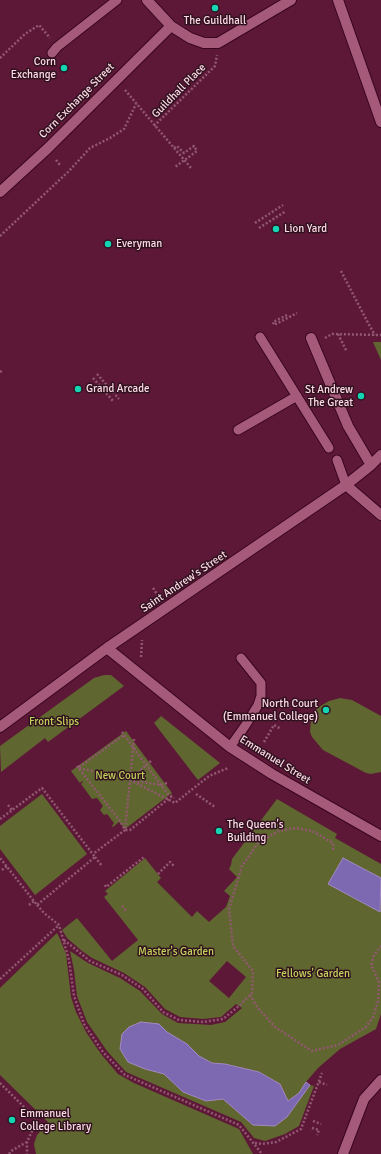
<!DOCTYPE html>
<style>
body{margin:0}
canvas{display:block;background:#5d1838}
</style>
<canvas width="381" height="1154"></canvas>
<script>
const g = document.querySelector('canvas').getContext('2d');
g.lineJoin = 'round';
function paint(path, color) { g.fillStyle = color; g.fill(path, 'evenodd'); }
const poly = rows => new Path2D(rows.map(r => 'M' + r).join(''));
function trace(path, color, width, dash) { g.strokeStyle = color; g.lineWidth = width; g.lineCap = dash ? 'butt' : 'round'; g.setLineDash(dash || []); g.stroke(path); }
function label(font, color, halo, rows, align = 'center') {
  g.font = font + ' Signika,sans-serif'; g.lineWidth = 3; g.setLineDash([]); g.textBaseline = 'middle'; g.strokeStyle = halo; g.fillStyle = color; for (const [text, x, y, turn = 0] of rows) {
    g.save(); g.translate(x, y); g.rotate((+turn || 0) * Math.PI / 180); g.textAlign = isNaN(turn) ? turn : align; if (halo) g.strokeText(text, 0, 0); g.fillText(text, 0, 0); g.restore();
  }
}
paint(poly([
 [373,342,381,342,381,360],
 [104,675,111,675,124,686,48,742,45,738,1,772,0,746,94,678],
 [340,698,352,700,381,716,381,772,371,774,366,773,323,750,312,737,310,732,311,720,317,708,329,701],
 [161,716,220,763,198,780,154,723],
 [126,731,172,793,125,829,119,822,113,827,112,826,114,823,107,814,104,815,100,810,103,806,97,798,92,799,81,784,83,782,82,781,80,783,71,771],
 [42,794,87,854,35,895,0,849,0,826],
 [277,799,337,834,335,838,381,864,381,1014,376,1029,340,1049,318,1068,306,1082,299,1093,288,1101,280,1084,259,1072,225,1064,212,1063,199,1056,187,1044,167,1032,159,1024,145,1069,164,1074,183,1092,198,1098,206,1101,223,1099,253,1125,287,1117,310,1085,314,1086,299,1126,285,1134,265,1141,254,1138,241,1122,126,1072,107,1051,87,1022,77,996,74,970,70,951,88,963,120,978,140,991,162,1014,178,1023,211,1025,225,1022,242,1008,236,1004,221,1017,203,1019,180,1017,165,1009,145,987,124,973,92,958,82,951,67,938,62,930,77,918,112,961,138,940,104,897,108,894,105,891,145,858,161,878,157,882,192,917,197,911,209,922,226,907,230,896,224,891,237,877,229,869,231,865,232,859],
 [227,961,246,977,229,998,209,981],
 [57,933,60,939,66,954,71,997,76,1012,86,1032,101,1054,118,1074,134,1083,239,1129,253,1154,36,1154,34,1144,37,1135,48,1122,0,1075,0,988]
]), '#5f662f');
const water = poly([
 [343,858,381,878,380,912,328,884,343,858],
 [141,1022,159,1024,167,1032,187,1044,199,1056,212,1063,225,1064,259,1072,280,1084,288,1101,299,1093,306,1082,310,1085,287,1117,275,1126,253,1125,223,1099,206,1101,183,1092,164,1074,145,1069,128,1062,120,1049,122,1034,129,1027,141,1022]
]);
paint(water, '#7d68b2');
trace(water, '#a38ac1', 1);
const lane = poly([
 [52,53,57,47,117,0],
 [260,337,329,448],
 [238,430,297,396],
 [337,460,346,485],
 [230,747,245,726,258,705,261,696,261,683,241,658]
]);
const street = poly([
 [147,0,171,26,190,38,204,43,218,43,291,0],
 [338,0,381,122],
 [0,192,47,149,171,26],
 [311,338,348,426,371,465],
 [346,485,381,515],
 [107,648,230,747,272,774,381,836],
 [0,727,107,648,346,485,371,465,381,455],
 [343,1154,364,1099,381,1080]
]);
trace(lane, '#39051f', 11);
trace(street, '#39051f', 12);
trace(poly([
 [0,58,25,34,39,25,50,38],
 [125,90,191,168],
 [154,126,215,66,217,55],
 [174,148,177,146,184,153,194,146,197,151,175,167],
 [56,160,60,165],
 [255,223,283,205],
 [259,228,286,211],
 [0,236,69,171,90,148,110,138,124,129,136,104],
 [341,271,368,323,375,335],
 [287,315,273,322,274,325,297,313],
 [338,334,347,352],
 [325,338,332,334,381,335],
 [0,372,2,371],
 [97,374,119,399],
 [93,378,114,402],
 [153,588,159,597],
 [141,657,142,640],
 [314,714,319,716],
 [122,732,161,785,168,794,174,798],
 [134,739,125,830,130,830,172,796],
 [264,742,274,725,281,729],
 [151,761,130,780,175,803,209,776,228,768],
 [77,766,120,821,125,830,93,854],
 [79,767,124,735],
 [79,768,130,780,161,785,167,783],
 [196,794,215,807],
 [8,805,12,810],
 [0,819,42,788,95,857,37,905,0,858],
 [95,857,102,866],
 [2,870,7,866],
 [158,874,170,862,174,866],
 [105,885,106,887,144,857],
 [29,905,34,901],
 [37,905,44,913,59,925,69,960,74,996,84,1024,103,1052,125,1075,239,1125,262,1154],
 [122,906,127,912],
 [64,940,90,961,122,975,143,989,163,1012,179,1020,203,1022,223,1019,239,1006,252,993,253,971,233,946,229,909,242,866,258,843,279,831,296,828,312,831,333,843,333,850],
 [0,979,59,925],
 [250,995,257,1007,275,1027,312,1051,338,1045,366,1027,373,1017,378,1001,379,982,371,965,374,955,381,946],
 [319,1082,327,1085],
 [0,1083,37,1120,27,1142,27,1154],
 [313,1121,321,1124],
 [312,1128,319,1130,317,1135],
 [255,1143,262,1144,276,1142,301,1129,322,1073],
 [9,1154,11,1151,27,1142]
]), '#925872', 2.5, [2, 2]);
trace(lane, '#a65a79', 9);
trace(street, '#a65a79', 10);
for (const [x, y, r, color] of [
 [215,8,4,"#14d5b3"],
 [64,68,4,"#14d5b3"],
 [276,229,4,"#14d5b3"],
 [108,244,4,"#14d5b3"],
 [78,389,4,"#14d5b3"],
 [361,396,4,"#14d5b3"],
 [326,710,4,"#14d5b3"],
 [219,831,4,"#14d5b3"],
 [12,1120,4,"#14d5b3"]
]) { const dot = new Path2D(); dot.arc(x, y, r, 0, 2 * Math.PI); g.fillStyle = color; g.fill(dot); trace(dot, '#30121f', 1.5); }
label('11px', '#fcd9e5', '#30121f', [
 ["The Guildhall",215,21,"center"],
 ["Corn",56,62,"right"],
 ["Exchange",56,75,"right"],
 ["Lion Yard",284,229],
 ["Everyman",116,244],
 ["Grand Arcade",86,389],
 ["St Andrew",353,390,"right"],
 ["The Great",353,403,"right"],
 ["North Court",318,704,"right"],
 ["(Emmanuel College)",318,717,"right"],
 ["The Queen's",227,825],
 ["Building",227,838],
 ["Emmanuel",20,1114],
 ["College Library",20,1127]
], 'left');
label('11px', '#fcd9e5', '#30121f', [
 ["Guildhall Place",179,91,-45],
 ["Corn Exchange Street",77,101,-45],
 ["Saint Andrew's Street",184,582,-34],
 ["Emmanuel Street",275,760,32]
]);
label('11px', '#c2d15b', '#30121f', [
 ["Front Slips",54,722],
 ["New Court",120,776],
 ["Master's Garden",176,952],
 ["Fellows' Garden",313,974]
]);
</script>
